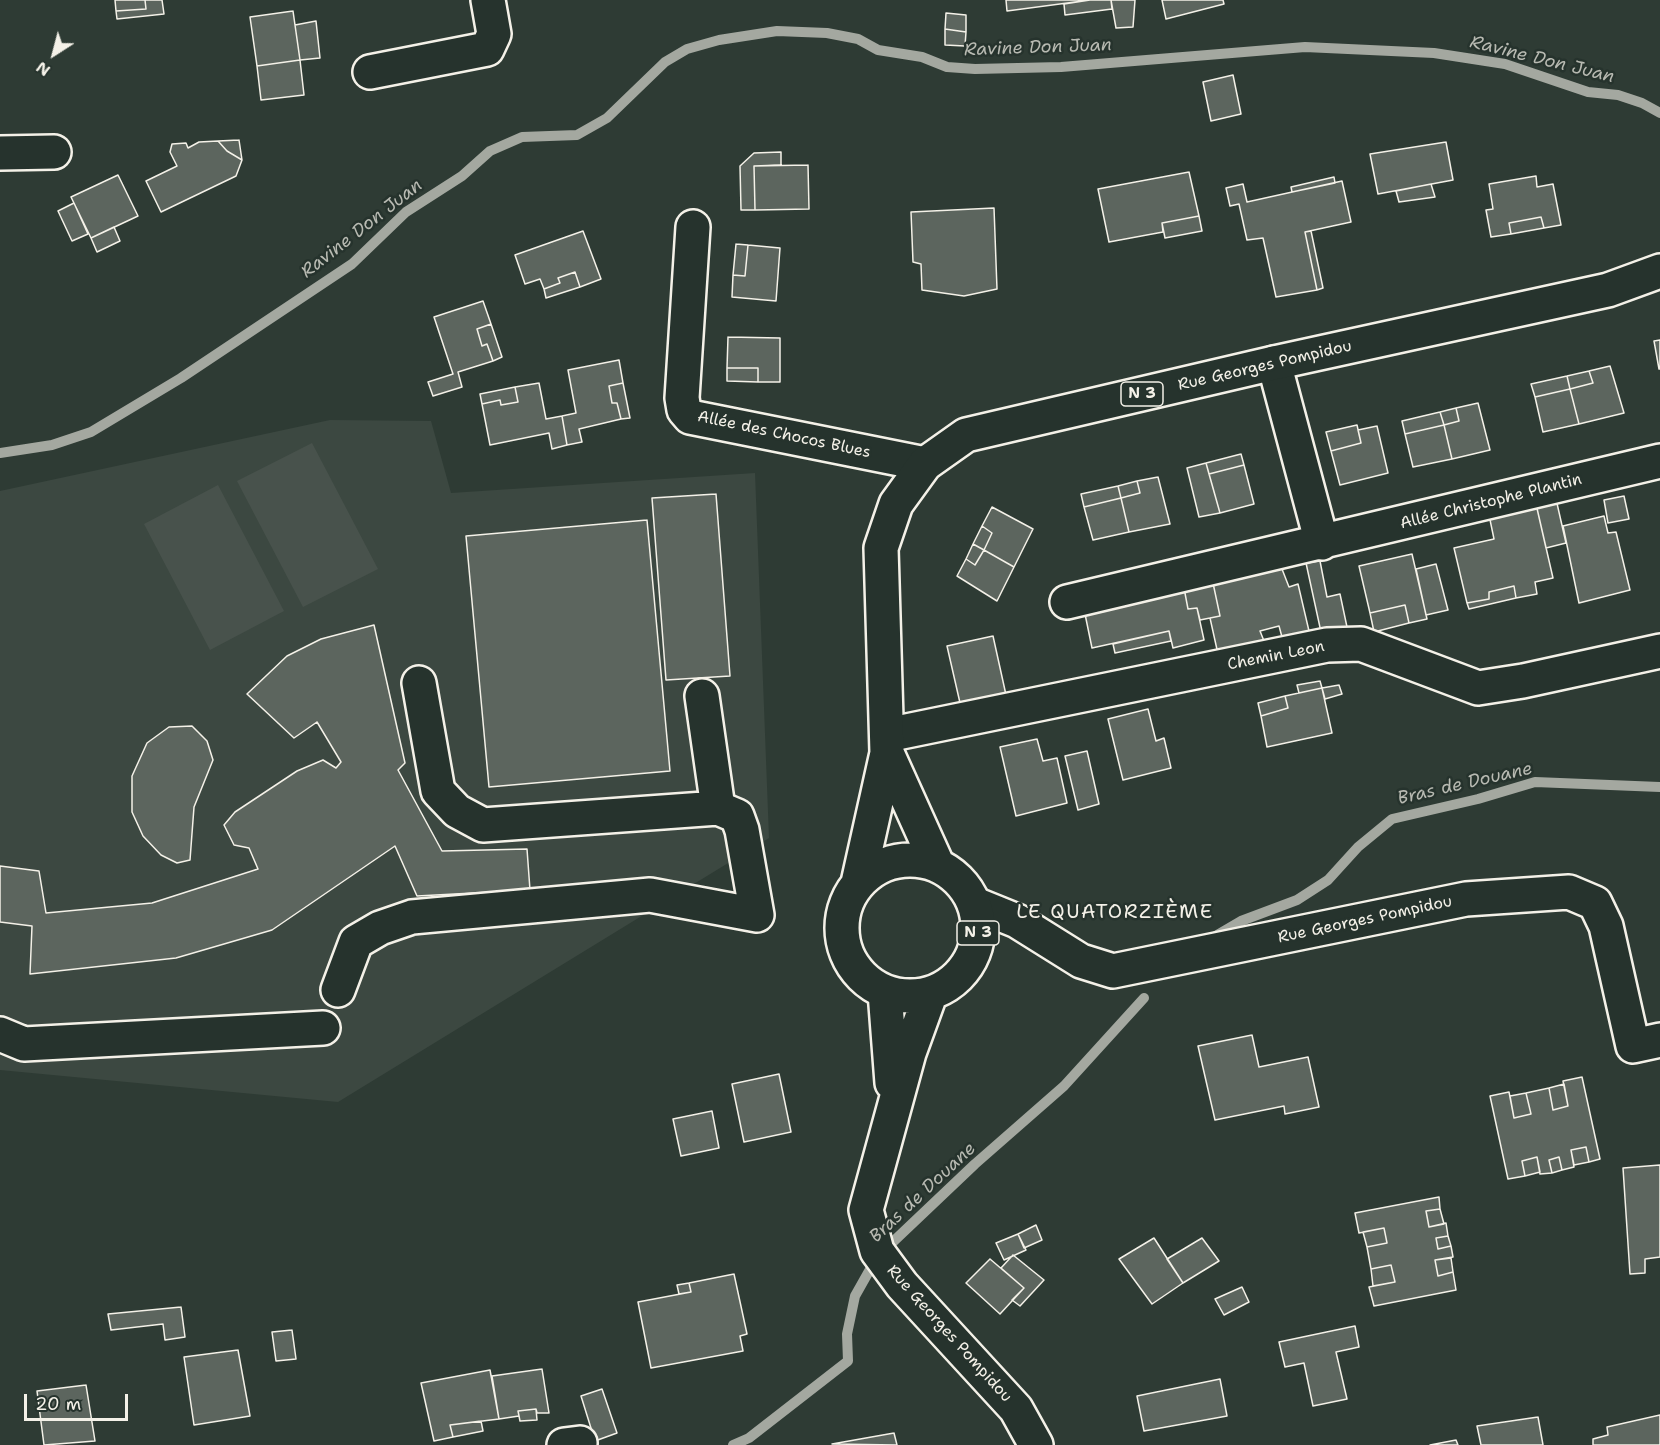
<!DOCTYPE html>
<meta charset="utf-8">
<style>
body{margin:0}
#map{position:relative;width:1660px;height:1445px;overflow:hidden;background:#2e3b34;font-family:"Shantell Sans",sans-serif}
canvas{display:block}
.north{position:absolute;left:24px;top:24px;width:60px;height:60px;-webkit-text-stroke:4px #26332d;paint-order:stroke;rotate:216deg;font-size:16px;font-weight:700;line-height:24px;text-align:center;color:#f4f1e8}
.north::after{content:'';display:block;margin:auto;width:21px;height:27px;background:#f4f1e8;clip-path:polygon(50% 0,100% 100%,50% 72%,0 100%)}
.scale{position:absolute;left:24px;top:1394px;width:104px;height:27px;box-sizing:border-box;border:3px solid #f4f1e8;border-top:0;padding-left:8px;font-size:18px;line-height:21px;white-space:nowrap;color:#f4f1e8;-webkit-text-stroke:4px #26332d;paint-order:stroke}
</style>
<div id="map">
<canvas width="1660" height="1445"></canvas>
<div class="north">N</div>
<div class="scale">20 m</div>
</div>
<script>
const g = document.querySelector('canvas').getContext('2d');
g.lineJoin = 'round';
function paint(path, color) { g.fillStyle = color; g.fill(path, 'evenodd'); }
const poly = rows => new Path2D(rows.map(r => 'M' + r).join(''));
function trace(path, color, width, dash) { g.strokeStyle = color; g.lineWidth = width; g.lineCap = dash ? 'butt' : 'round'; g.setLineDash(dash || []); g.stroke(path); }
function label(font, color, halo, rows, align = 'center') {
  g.font = font + ' "Shantell Sans",sans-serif'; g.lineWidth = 5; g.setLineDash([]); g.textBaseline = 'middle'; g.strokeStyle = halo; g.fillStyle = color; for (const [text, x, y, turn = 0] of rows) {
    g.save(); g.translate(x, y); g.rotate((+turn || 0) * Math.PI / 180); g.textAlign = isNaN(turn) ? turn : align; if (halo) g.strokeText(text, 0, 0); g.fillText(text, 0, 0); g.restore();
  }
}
paint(poly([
 [330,420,431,421,451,493,755,473,769,838,338,1102,0,1070,0,491]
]), '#3c4841');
paint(poly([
 [312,443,378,569,303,607,237,481],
 [218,485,284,611,210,650,144,524]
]), '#48524c');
trace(poly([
 [0,453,52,445,91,432,181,378,352,264,406,212,462,176,490,151,522,137,577,135,607,118,665,62,687,49,719,40,777,31,827,33,858,39,878,50,922,57,947,67,975,69,1061,67,1305,47,1434,53,1505,64,1588,92,1618,95,1642,103,1660,113],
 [1212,938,1241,921,1297,900,1328,880,1358,847,1392,819,1478,799,1535,782,1660,787],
 [733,1445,749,1438,848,1361,847,1334,855,1296,877,1257,975,1164,1064,1086,1144,998]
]), '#a4a8a0', 10);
const building = poly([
 [115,0,145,0,146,9,116,11,115,0],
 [145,0,162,0,164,14,117,19,116,11,146,9,145,0],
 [1006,0,1090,0,1007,11,1006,0],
 [1090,0,1111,0,1112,9,1065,15,1064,4,1090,0],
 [1111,0,1135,0,1133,27,1116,28,1111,0],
 [1162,0,1223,0,1224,4,1166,19,1162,0],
 [293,11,300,60,257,66,250,17,293,11],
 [946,13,966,15,966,32,945,29,946,13],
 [316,21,320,58,300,60,295,25,316,21],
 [945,29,966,32,965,46,945,45,945,29],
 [300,60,304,95,261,100,257,66,300,60],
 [1233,75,1241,114,1211,121,1203,82,1233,75],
 [239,140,242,160,227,151,218,141,239,140],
 [218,141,227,151,242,160,236,176,161,212,146,181,177,166,170,152,172,144,186,143,188,148,199,142,218,141],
 [1446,142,1453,180,1378,194,1370,154,1446,142],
 [781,152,781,165,754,166,755,210,741,210,740,166,754,153,781,152],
 [808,165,809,209,755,210,754,166,808,165],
 [1189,172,1199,216,1162,223,1163,232,1109,242,1098,189,1189,172],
 [118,175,138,216,91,238,71,197,118,175],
 [1536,176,1537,187,1553,184,1561,225,1544,228,1541,217,1509,223,1511,234,1491,237,1486,210,1493,209,1489,184,1536,176],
 [1334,177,1335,183,1292,192,1291,187,1334,177],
 [1342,181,1351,222,1305,232,1317,290,1276,297,1263,238,1247,240,1239,204,1230,206,1226,188,1243,184,1247,202,1342,181],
 [1431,184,1435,197,1399,202,1396,191,1431,184],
 [74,203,88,234,72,241,58,211,74,203],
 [994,208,997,289,964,296,922,290,921,264,913,262,911,212,994,208],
 [1199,216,1202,231,1165,238,1162,223,1199,216],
 [1541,217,1544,228,1511,234,1509,223,1541,217],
 [114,227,120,241,97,252,91,238,114,227],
 [583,231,601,279,580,287,575,272,558,278,560,283,544,289,540,279,525,284,515,255,583,231],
 [1311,231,1323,288,1317,290,1305,232,1311,231],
 [736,244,748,245,745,276,733,275,736,244],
 [748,245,780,248,776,301,732,297,733,275,745,276,748,245],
 [575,272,580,287,546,298,544,289,560,283,558,278,575,272],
 [483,301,491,324,477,329,482,346,487,344,493,361,458,372,462,387,433,396,428,382,453,374,434,317,483,301],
 [491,324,502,357,493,361,487,344,482,346,477,329,491,324],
 [728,337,780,338,780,382,758,382,758,368,727,368,728,337],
 [1660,340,1660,369,1659,369,1654,341,1660,340],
 [619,360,623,383,609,386,612,403,617,403,621,419,579,429,582,442,567,445,562,416,576,413,568,370,619,360],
 [1610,366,1624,413,1579,424,1570,389,1593,383,1589,371,1610,366],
 [727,368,758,368,758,382,727,381,727,368],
 [1589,371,1593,383,1570,389,1567,376,1589,371],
 [1567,376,1570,389,1535,397,1531,384,1567,376],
 [539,383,546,419,562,416,567,445,552,449,549,433,490,445,482,404,500,400,501,405,518,402,515,387,539,383],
 [623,383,630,418,621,419,617,403,612,403,609,386,623,383],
 [515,387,518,402,501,405,500,400,482,404,480,394,515,387],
 [1570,389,1579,424,1543,432,1535,397,1570,389],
 [1478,403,1490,450,1452,459,1444,425,1459,421,1456,408,1478,403],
 [1456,408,1459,421,1444,425,1440,412,1456,408],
 [1440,412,1444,425,1405,434,1402,421,1440,412],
 [1357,425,1361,443,1331,451,1326,432,1357,425],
 [1444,425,1452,459,1413,467,1405,434,1444,425],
 [1377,426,1388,473,1340,485,1331,451,1361,443,1358,430,1377,426],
 [1241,454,1244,465,1209,474,1206,463,1241,454],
 [1206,463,1220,513,1199,517,1187,468,1206,463],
 [1244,465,1254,504,1220,513,1209,474,1244,465],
 [1158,477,1170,524,1129,532,1121,498,1140,493,1137,481,1158,477],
 [1137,481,1140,493,1121,498,1118,486,1137,481],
 [1118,486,1121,498,1084,507,1081,494,1118,486],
 [716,494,730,676,666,680,652,498,716,494],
 [1624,496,1629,519,1608,523,1604,500,1624,496],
 [1121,498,1129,532,1093,540,1084,507,1121,498],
 [1556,499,1566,543,1546,548,1536,504,1556,499],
 [1536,504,1553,578,1535,582,1537,594,1516,598,1514,586,1489,592,1489,599,1467,603,1454,548,1494,539,1489,515,1536,504],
 [992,507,1033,529,1014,567,984,550,992,533,982,526,992,507],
 [1604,516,1608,533,1616,532,1630,590,1579,603,1563,526,1604,516],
 [647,520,670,771,489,787,466,536,647,520],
 [982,526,992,533,984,550,973,544,982,526],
 [973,544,984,550,975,565,966,559,973,544],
 [984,550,1014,567,997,601,957,576,966,559,975,565,984,550],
 [1412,554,1427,619,1409,623,1405,605,1370,613,1359,566,1412,554],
 [1320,561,1327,597,1340,594,1347,627,1321,632,1306,563,1320,561],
 [1436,564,1448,610,1426,615,1416,569,1436,564],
 [1282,569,1289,587,1298,584,1309,631,1282,637,1279,626,1260,631,1264,641,1218,654,1210,618,1220,616,1213,583,1282,569],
 [1213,583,1220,616,1200,620,1197,608,1188,609,1184,588,1213,583],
 [1514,586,1516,598,1469,609,1467,603,1489,599,1489,592,1514,586],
 [1184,588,1188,609,1197,608,1204,640,1173,648,1169,631,1092,648,1085,614,1184,588],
 [1405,605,1409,623,1374,632,1370,613,1405,605],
 [374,625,405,763,398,770,442,851,527,849,530,890,417,896,395,846,272,930,176,958,30,974,32,926,0,922,0,866,39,871,46,913,152,903,258,869,249,848,234,845,224,825,235,812,297,771,323,760,336,768,341,762,317,722,294,738,247,694,287,656,321,639,374,625],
 [1169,631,1171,641,1115,653,1113,644,1169,631],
 [993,636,1008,704,963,716,947,646,993,636],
 [1320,681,1322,688,1299,693,1297,685,1320,681],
 [1339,685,1342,694,1325,699,1322,688,1339,685],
 [1322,688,1332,733,1267,747,1261,716,1288,708,1285,696,1322,688],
 [1285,696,1288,708,1261,716,1258,703,1285,696],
 [1148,709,1156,741,1164,738,1171,768,1123,780,1108,719,1148,709],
 [192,726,207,741,213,760,194,807,190,860,177,863,161,855,143,836,132,812,132,776,147,743,169,727,192,726],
 [1037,739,1043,761,1057,758,1067,803,1016,816,1000,747,1037,739],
 [1087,751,1099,804,1078,810,1065,756,1087,751],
 [1252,1035,1259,1067,1308,1057,1319,1107,1285,1114,1284,1106,1215,1120,1198,1046,1252,1035],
 [779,1074,791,1132,744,1142,732,1084,779,1074],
 [1582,1077,1600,1159,1589,1162,1586,1147,1571,1150,1574,1167,1562,1170,1559,1157,1549,1160,1552,1173,1540,1174,1537,1157,1522,1161,1525,1176,1508,1179,1490,1096,1509,1092,1514,1118,1531,1114,1526,1093,1549,1088,1553,1110,1568,1106,1563,1081,1582,1077],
 [1564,1084,1568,1106,1553,1110,1549,1088,1564,1084],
 [1526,1093,1531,1114,1514,1118,1510,1096,1526,1093],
 [712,1111,719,1148,681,1156,673,1119,712,1111],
 [1586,1147,1589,1162,1574,1165,1571,1150,1586,1147],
 [1537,1157,1540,1172,1525,1176,1522,1161,1537,1157],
 [1559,1157,1562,1170,1552,1173,1549,1160,1559,1157],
 [1660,1165,1660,1257,1645,1259,1645,1273,1630,1274,1623,1168,1660,1165],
 [1439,1197,1440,1209,1426,1211,1429,1227,1446,1223,1448,1236,1436,1238,1438,1249,1451,1246,1453,1257,1435,1260,1438,1276,1453,1272,1456,1290,1374,1306,1369,1287,1395,1282,1391,1265,1371,1269,1367,1247,1387,1243,1384,1228,1359,1233,1355,1213,1439,1197],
 [1440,1209,1444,1224,1429,1227,1426,1211,1440,1209],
 [1036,1225,1042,1240,1024,1248,1018,1234,1036,1225],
 [1384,1228,1387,1243,1367,1247,1363,1232,1384,1228],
 [1018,1234,1026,1250,1004,1260,996,1243,1018,1234],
 [1448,1236,1451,1246,1438,1249,1436,1238,1448,1236],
 [1154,1238,1183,1283,1152,1304,1119,1259,1154,1238],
 [1202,1238,1219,1261,1183,1283,1167,1259,1202,1238],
 [1013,1255,1044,1280,1020,1306,1012,1300,1024,1288,1001,1268,1013,1255],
 [1451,1258,1453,1272,1438,1276,1435,1260,1451,1258],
 [990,1259,1024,1288,1000,1314,966,1283,990,1259],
 [1391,1265,1395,1282,1373,1286,1371,1269,1391,1265],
 [734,1274,747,1334,740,1336,743,1351,651,1368,638,1302,691,1292,689,1283,734,1274],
 [689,1283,691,1292,679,1294,677,1285,689,1283],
 [1242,1287,1249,1302,1224,1315,1215,1299,1242,1287],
 [181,1307,185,1337,165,1340,163,1324,111,1330,108,1314,181,1307],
 [1355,1326,1359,1347,1336,1352,1347,1399,1313,1406,1304,1363,1285,1367,1279,1342,1355,1326],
 [292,1330,296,1359,276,1361,272,1332,292,1330],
 [238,1350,250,1416,194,1425,184,1357,238,1350],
 [542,1369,549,1413,537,1413,536,1409,518,1411,519,1416,499,1419,492,1376,542,1369],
 [490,1370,499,1419,450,1425,453,1437,434,1441,421,1383,490,1370],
 [1220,1379,1227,1416,1144,1431,1137,1396,1220,1379],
 [86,1385,95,1441,44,1445,37,1391,86,1385],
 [602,1389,617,1433,595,1441,581,1396,602,1389],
 [536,1409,537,1420,520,1421,518,1411,536,1409],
 [1660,1415,1660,1445,1593,1445,1593,1439,1608,1435,1607,1427,1660,1415],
 [1538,1417,1543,1445,1481,1445,1477,1426,1538,1417],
 [481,1421,483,1431,453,1437,450,1425,481,1421],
 [894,1433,897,1445,832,1444,894,1433],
 [1456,1440,1458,1445,1430,1445,1456,1440]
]);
paint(building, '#5c655e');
trace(building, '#f4f1e8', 1.5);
const minor = poly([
 [370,72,487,49,494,34,488,0],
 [0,153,54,152],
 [693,227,682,398,684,410,690,417,925,464],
 [1274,363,1322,543],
 [1067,602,1660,461],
 [702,696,718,808],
 [887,735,1327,645,1361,644,1478,688,1523,681,1660,651],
 [975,904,1017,921,1081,961,1113,971,1466,899,1569,892,1595,903,1606,926,1633,1046,1660,1040],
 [338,990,356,942,380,928,412,917,650,895,757,915,742,830,737,816,718,808,483,825,457,811,438,791,419,683],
 [0,1034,24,1044,323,1028],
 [564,1445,580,1443]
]);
const major = poly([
 [887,753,938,866],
 '842 928a68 68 0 1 1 136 0a68 68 0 1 1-136 0Z',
 [858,883,887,753,881,548,896,504,925,464,966,435,1274,363,1608,290,1660,271],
 [885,992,892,1083],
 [930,995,909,1053,866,1210,877,1251,902,1285,1016,1409,1036,1445]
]);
trace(minor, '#f4f1e8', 38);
trace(major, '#f4f1e8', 38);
trace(minor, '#26332d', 33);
trace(major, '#26332d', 33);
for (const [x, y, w] of [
 [1142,394,42],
 [978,933,42]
]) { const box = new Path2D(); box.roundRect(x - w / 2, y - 12, w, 24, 4.5); g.fillStyle = '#26332d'; g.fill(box); trace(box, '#f4f1e8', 1.5); }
label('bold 15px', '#f4f1e8', null, [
 ["N 3",1142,394],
 ["N 3",978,933]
]);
label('16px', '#f4f1e8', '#26332d', [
 ["Rue Georges Pompidou",1265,366,-13],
 ["Allée des Chocos Blues",784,435,12],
 ["Allée Christophe Plantin",1491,502,-14],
 ["Chemin Leon",1276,656,-11],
 ["Rue Georges Pompidou",1365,920,-12],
 ["Rue Georges Pompidou",949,1334,48]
]);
label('italic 18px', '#b8bab2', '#26332d', [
 ["Ravine Don Juan",1038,48,-2],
 ["Ravine Don Juan",1542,60,14],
 ["Ravine Don Juan",362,229,-38],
 ["Bras de Douane",1465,784,-13],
 ["Bras de Douane",923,1193,-43]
]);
g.letterSpacing = '1.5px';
label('20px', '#f4f1e8', '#26332d', [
 ["LE QUATORZIÈME",1115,913]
]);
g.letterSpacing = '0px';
</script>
